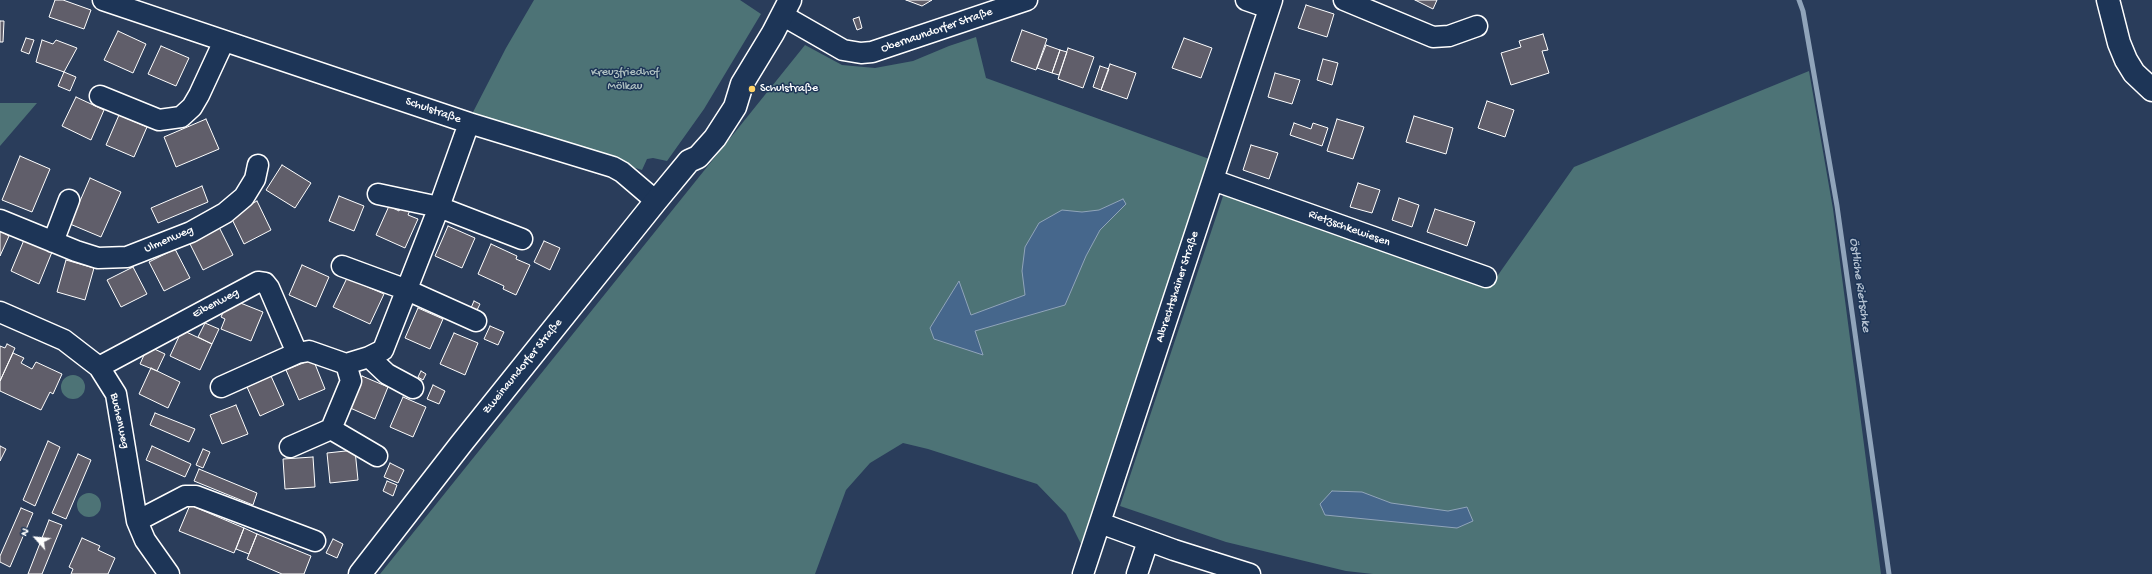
<!DOCTYPE html>
<meta charset="utf-8">
<style>
body{margin:0}
#map{position:relative;width:2152px;height:574px;overflow:hidden;background:#2a3d5b;font-family:"Gochi Hand",sans-serif}
canvas{display:block}
.north{position:absolute;left:16px;top:518px;width:40px;height:40px;-webkit-text-stroke:3px #1d3557;paint-order:stroke;rotate:297deg;font-size:11px;font-weight:700;line-height:16px;text-align:center;color:#fff}
.north::after{content:'';display:block;margin:auto;width:14px;height:18px;background:#fff;clip-path:polygon(50% 0,100% 100%,50% 72%,0 100%)}
</style>
<div id="map">
<canvas width="2152" height="574"></canvas>
<div class="north">N</div>
</div>
<script>
const g = document.querySelector('canvas').getContext('2d');
g.lineJoin = 'round';
function paint(path, color) { g.fillStyle = color; g.fill(path, 'evenodd'); }
const poly = rows => new Path2D(rows.map(r => 'M' + r).join(''));
function trace(path, color, width, dash) { g.strokeStyle = color; g.lineWidth = width; g.lineCap = dash ? 'butt' : 'round'; g.setLineDash(dash || []); g.stroke(path); }
function label(font, color, halo, rows, align = 'center') {
  g.font = font + ' "Gochi Hand",sans-serif'; g.lineWidth = 3; g.setLineDash([]); g.textBaseline = 'middle'; g.strokeStyle = halo; g.fillStyle = color; for (const [text, x, y, turn = 0] of rows) {
    g.save(); g.translate(x, y); g.rotate((+turn || 0) * Math.PI / 180); g.textAlign = isNaN(turn) ? turn : align; if (halo) g.strokeText(text, 0, 0); g.fillText(text, 0, 0); g.restore();
  }
}
paint(poly([
 [534,0,740,0,761,14,704,109,667,161,653,158,647,159,642,170,471,116,506,48],
 [976,37,986,78,1212,160,1084,550,1066,514,1037,484,928,449,903,443,870,463,846,490,815,574,380,574,805,45,842,65,875,68,913,61,949,46],
 [1809,71,1833,209,1881,574,1373,574,1346,571,1226,542,1120,506,1224,193,1491,285,1574,167],
 [0,103,37,103,0,146],
 '61 387a12 12 0 1 1 24 0a12 12 0 1 1-24 0Z',
 '77 505a12 12 0 1 1 24 0a12 12 0 1 1-24 0Z'
]), '#4d7376');
const water = poly([
 [1123,199,1126,204,1100,230,1086,256,1065,305,975,331,983,355,934,339,930,328,959,281,971,315,1025,295,1022,271,1025,247,1039,223,1062,210,1082,212,1099,210,1123,199],
 [1332,491,1362,492,1391,503,1448,511,1467,507,1473,521,1457,528,1325,515,1320,504,1332,491]
]);
paint(water, '#46678c');
trace(water, '#90a4ba', 1);
trace(poly([
 [1799,0,1803,11,1837,206,1889,574]
]), '#90a4ba', 5);
const building = poly([
 [55,0,63,0,91,10,84,29,49,17,55,0],
 [906,0,932,0,922,6,906,0],
 [1415,0,1437,0,1433,9,1415,0],
 [1306,5,1334,14,1327,37,1298,28,1306,5],
 [859,17,862,28,857,30,853,19,859,17],
 [0,21,4,21,3,42,0,42,0,21],
 [1022,30,1047,39,1036,70,1011,61,1022,30],
 [118,31,146,44,133,73,104,60,118,31],
 [1543,34,1548,50,1542,51,1549,73,1511,85,1501,53,1521,47,1519,41,1543,34],
 [26,38,34,40,29,54,21,51,26,38],
 [1184,38,1212,48,1201,78,1172,68,1184,38],
 [42,40,53,44,56,40,77,48,64,72,36,62,42,40],
 [1046,45,1060,50,1052,73,1037,68,1046,45],
 [161,46,189,58,176,86,148,74,161,46],
 [1068,48,1094,57,1083,88,1058,79,1068,48],
 [1060,50,1067,52,1059,75,1052,73,1060,50],
 [1323,59,1338,63,1332,85,1317,80,1323,59],
 [1110,64,1136,73,1127,99,1101,90,1110,64],
 [1100,66,1109,69,1101,90,1093,87,1100,66],
 [64,72,76,77,70,91,58,86,64,72],
 [1275,73,1300,80,1292,104,1268,97,1275,73],
 [76,97,104,110,91,140,62,126,76,97],
 [1487,101,1514,110,1505,137,1478,128,1487,101],
 [119,115,147,127,134,157,106,145,119,115],
 [1414,116,1453,128,1446,154,1406,142,1414,116],
 [206,119,219,149,176,167,164,137,206,119],
 [1337,119,1364,127,1353,159,1327,151,1337,119],
 [1294,123,1311,129,1313,123,1328,128,1322,146,1290,135,1294,123],
 [1251,145,1278,153,1269,179,1243,170,1251,145],
 [20,156,50,169,32,212,2,200,20,156],
 [282,165,311,183,295,208,266,190,282,165],
 [90,178,121,192,101,237,70,224,90,178],
 [1358,183,1380,190,1372,213,1350,207,1358,183],
 [202,186,208,202,158,223,151,208,202,186],
 [339,196,364,206,354,231,329,221,339,196],
 [1399,198,1419,205,1412,227,1392,220,1399,198],
 [257,201,271,230,244,244,230,215,257,201],
 [389,206,399,211,401,206,410,210,408,215,418,219,405,248,376,235,389,206],
 [1435,209,1475,222,1467,246,1427,232,1435,209],
 [448,226,475,238,462,268,435,256,448,226],
 [219,227,233,255,203,270,189,242,219,227],
 [0,231,9,236,0,256,0,231],
 [24,240,52,252,39,284,11,271,24,240],
 [544,241,560,248,550,270,534,262,544,241],
 [491,244,517,256,516,259,530,265,516,295,503,289,504,286,478,274,491,244],
 [175,249,190,278,164,291,149,262,175,249],
 [66,260,94,268,85,300,57,292,66,260],
 [302,265,329,277,316,307,289,295,302,265],
 [133,267,147,294,121,307,107,280,133,267],
 [347,278,384,294,370,324,333,307,347,278],
 [233,300,263,312,251,341,221,329,225,319,221,317,225,308,229,310,233,300],
 [474,301,480,304,477,310,471,308,474,301],
 [418,308,443,319,430,349,405,338,418,308],
 [205,323,219,329,212,344,198,337,205,323],
 [490,326,504,332,498,345,484,339,490,326],
 [182,330,212,344,200,370,170,356,182,330],
 [454,333,478,343,465,375,440,364,454,333],
 [7,344,15,348,0,381,0,346,5,348,7,344],
 [148,346,165,354,157,371,140,364,148,346],
 [13,353,24,358,21,363,32,369,36,362,62,374,53,394,50,392,41,410,0,391,0,381,13,353],
 [313,359,325,389,299,400,286,370,313,359],
 [151,368,180,382,168,408,139,394,151,368],
 [421,371,426,374,423,380,418,377,421,371],
 [271,376,284,405,260,416,247,387,271,376],
 [362,376,388,387,375,419,348,407,362,376],
 [433,385,445,391,439,404,427,399,433,385],
 [403,397,426,407,413,437,390,427,403,397],
 [236,405,248,434,222,444,210,415,236,405],
 [155,413,195,429,189,442,150,425,155,413],
 [48,441,60,447,35,506,23,500,48,441],
 [0,446,6,449,0,461,0,446],
 [152,446,191,464,185,477,146,460,152,446],
 [203,449,210,452,203,468,196,465,203,449],
 [355,450,358,480,330,483,327,453,355,450],
 [78,454,91,460,66,519,52,513,78,454],
 [313,457,315,487,285,489,283,459,313,457],
 [390,463,404,470,398,483,384,477,390,463],
 [199,469,257,493,253,505,194,481,199,469],
 [387,481,397,485,393,496,383,491,387,481],
 [190,505,244,528,234,553,179,531,190,505],
 [21,508,33,513,10,567,0,562,0,556,21,508],
 [49,520,62,525,42,574,28,574,49,520],
 [244,528,257,534,249,554,236,549,244,528],
 [257,534,311,556,304,574,282,574,247,559,257,534],
 [82,538,100,546,98,550,115,558,108,574,71,574,73,569,69,567,82,538],
 [333,539,343,544,337,558,326,553,333,539]
]);
paint(building, '#605e6a');
trace(building, '#fff', 1);
const minor = poly([
 [103,0,469,123,613,167,622,172,656,201],
 [1246,0,1269,8],
 [1344,0,1433,37,1449,36,1477,26],
 [782,15,843,50,861,53,872,52,1027,0],
 [100,96,159,120,181,117,192,107,199,95,224,41],
 [1213,180,1486,277],
 [378,194,439,207,522,239],
 [0,220,76,251,98,258,127,257,191,232,225,213,244,197,255,179,258,165],
 [53,242,69,200],
 [342,266,407,290,476,321],
 [0,312,64,340,99,367,116,394,137,521,145,540,169,574],
 [369,357,387,374,413,388],
 [99,367,258,282,265,283,269,288,297,353,309,351,346,364,369,357,383,350,439,207,469,123],
 [221,387,297,353],
 [331,429,377,456],
 [290,447,331,429,351,381,346,364],
 [137,521,185,496,196,496,315,541],
 [1100,523,1174,550,1250,574],
 [1083,574,1272,0],
 [1137,574,1148,541]
]);
const tertiary = poly([
 [2108,0,2119,43,2126,60,2134,73,2152,90],
 [360,574,461,444,656,201,689,161,698,157,715,138,735,107,742,84,773,33,790,0]
]);
trace(minor, '#fff', 23);
trace(tertiary, '#fff', 25);
trace(minor, '#1d3557', 20);
trace(tertiary, '#1d3557', 22);
for (const [x, y, r, color] of [
 [752,89,4,"#ffd166"]
]) { const dot = new Path2D(); dot.arc(x, y, r, 0, 2 * Math.PI); g.fillStyle = color; g.fill(dot); trace(dot, '#1d3557', 1.5); }
label('12px', '#fff', '#1d3557', [
 ["Obernaundorfer Straße",937,31,-19],
 ["Schulstraße",433,111,19],
 ["Rietzschkewiesen",1349,229,20],
 ["Ulmenweg",169,240,-23],
 ["Albrechtshainer Straße",1178,287,-72],
 ["Eibenweg",216,304,-28],
 ["Zweinaundorfer Straße",523,367,-51],
 ["Buchenweg",119,421,78]
]);
label('12px', '#afc0c1', '#1d3557', [
 ["Kreuzfriedhof",625,73],
 ["Mölkau",625,87]
]);
label('12px', '#fff', '#1d3557', [
 ["Schulstraße",760,89]
], 'left');
label('italic 13px', '#b5c2d1', '#1d3557', [
 ["Östliche Rietschke",1859,285,82]
]);
</script>
